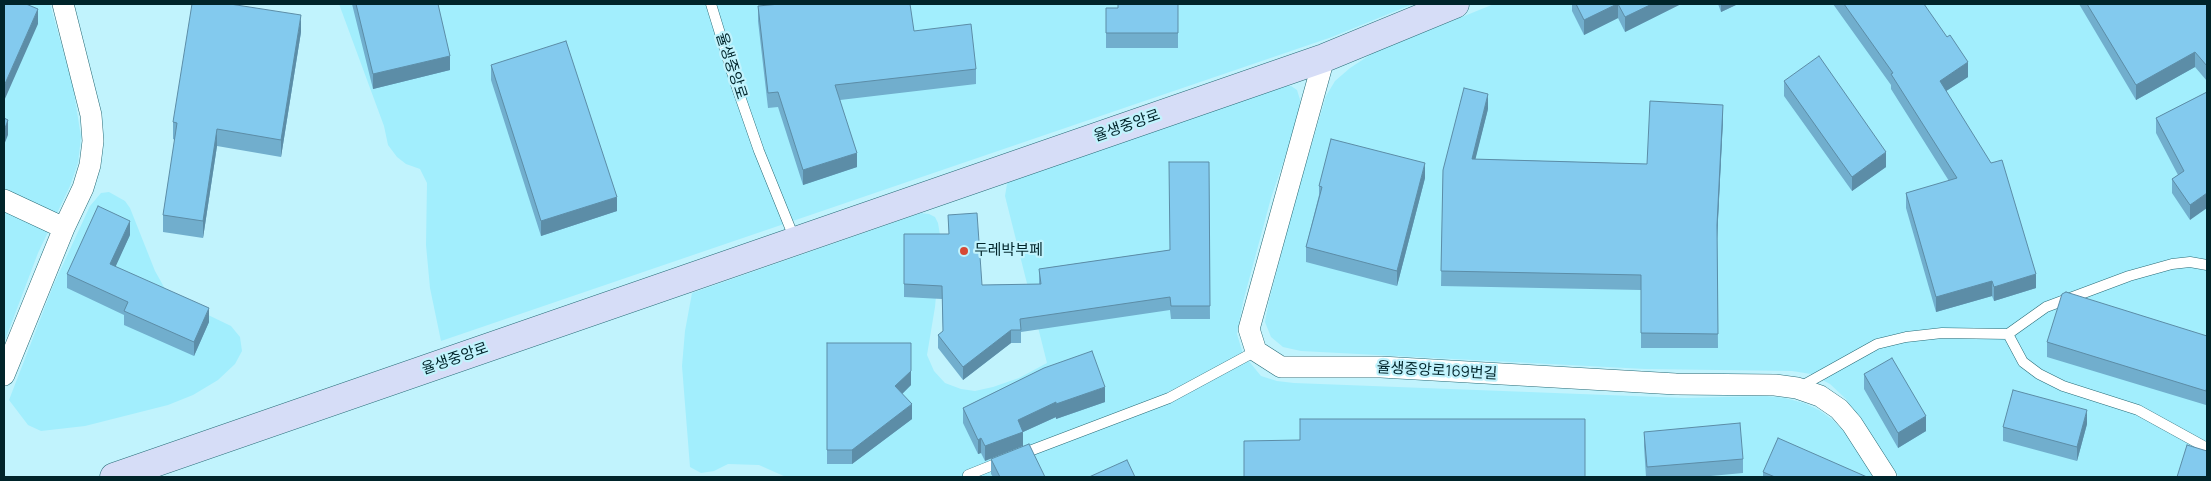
<!DOCTYPE html>
<meta charset="utf-8">
<style>
body{margin:0}
#map{position:relative;width:2211px;height:481px;overflow:hidden;background:#c1f3fd;font-family:Manrope,sans-serif}
canvas{display:block}
.frame{position:absolute;inset:0;border:5px solid #00242a;pointer-events:none}
</style>
<div id="map">
<canvas width="2211" height="481"></canvas>
<div class="frame"></div>
</div>
<script>
const g = document.querySelector('canvas').getContext('2d');
g.lineJoin = 'round';
function paint(path, color) { g.fillStyle = color; g.fill(path, 'evenodd'); }
const poly = rows => new Path2D(rows.map(r => 'M' + r).join(''));
function trace(path, color, width, dash) { g.strokeStyle = color; g.lineWidth = width; g.lineCap = dash ? 'butt' : 'round'; g.setLineDash(dash || []); g.stroke(path); }
function label(font, color, halo, rows, align = 'center') {
  g.font = font + ' Manrope,"Noto Sans KR",sans-serif'; g.lineWidth = 4.5; g.setLineDash([]); g.textBaseline = 'middle'; g.strokeStyle = halo; g.fillStyle = color; for (const [text, x, y, turn = 0] of rows) {
    g.save(); g.translate(x, y); g.rotate((+turn || 0) * Math.PI / 180); g.textAlign = isNaN(turn) ? turn : align; if (halo) g.strokeText(text, 0, 0); g.fillText(text, 0, 0); g.restore();
  }
}
paint(poly([
 [4,4,50,4,73,86,81,137,78,163,70,186,38,253,4,343],
 [339,4,1413,4,1332,37,441,341,430,288,426,245,427,183,420,169,406,164,397,157,388,145,384,126],
 [1494,4,2207,4,2207,477,1899,477,1846,399,1830,384,1811,374,1792,371,1645,369,1301,351,1283,347,1271,337,1265,322,1269,301,1295,200,1318,123,1326,96,1335,81,1350,68,1373,53],
 [1283,86,1291,86,1297,90,1301,103,1300,113,1271,198,1243,302,1237,334,1243,354,1261,376,1277,381,1294,383,1685,398,1766,396,1785,398,1804,403,1819,410,1833,420,1847,435,1875,477,786,477,759,465,728,464,714,471,701,473,690,467,682,366,685,331,692,293,921,213,929,214,935,217,938,223,941,241,935,307,927,355,934,371,945,383,961,389,975,391,993,387,1019,378,1047,363,1005,196,1008,178],
 [109,192,125,201,130,208,155,271,164,287,177,300,231,326,240,337,242,351,235,364,218,380,193,395,168,405,85,426,41,431,28,425,9,400,53,286,90,206,101,193]
]), '#a2eefd');
const lane = poly([
 [711,4,734,79,759,151,795,240],
 [2008,334,2046,307,2129,276,2172,264,2190,262,2207,265],
 [1798,388,1877,344,1906,337,1942,333,2008,334,2023,362,2039,374,2063,386,2138,410,2207,448],
 [1019,455,1169,398,1256,351],
 [968,475,1003,461]
]);
const street = poly([
 [1324,58,1249,329,1256,351,1281,367,1381,367,1676,384,1775,385,1797,388,1820,396,1839,409,1852,424,1886,477],
 [4,200,64,228],
 [4,375,64,228,83,188,90,165,93,141,91,115,63,4]
]);
const secondary = poly([
 [114,477,1324,58,1455,4]
]);
trace(lane, '#276b77', 11);
trace(street, '#276b77', 22);
trace(secondary, '#276b77', 29);
trace(lane, '#fff', 10);
trace(street, '#fff', 21);
trace(secondary, '#d6ddf7', 28);
paint(poly([
 [352,4,438,4,450,70,373,89],
 [1178,4,1178,48,1106,48,1106,8,1118,8],
 [1572,4,1681,4,1625,32,1618,18,1584,35,1572,11],
 [1718,4,1738,4,1721,12],
 [1833,4,1924,4,1968,77,1946,91,2036,288,1994,301,1992,296,1936,312,1906,208,1906,193,1949,181,1891,89,1891,85],
 [2079,4,2207,4,2207,81,2195,67,2136,100],
 [758,6,914,31,976,69,976,84,840,100,857,167,803,185,778,107,768,108,758,21],
 [301,32,281,157,217,146,203,238,163,232,163,215,175,140,173,139,173,122],
 [491,65,617,211,541,236,491,80],
 [1784,81,1886,167,1852,191,1784,96],
 [2207,92,2190,220,2172,193,2172,179,2178,175,2156,133,2156,118],
 [1488,109,1475,159,1647,164,1723,119,1717,238,1718,348,1641,348,1641,290,1441,286,1443,170],
 [1209,162,1210,319,1171,319,1170,310,1021,332,1021,343,1011,343,963,380,938,348,938,335,943,331,942,299,904,297,904,234,949,234,948,215,982,285,1039,284,1039,269,1170,250],
 [1425,178,1397,286,1306,262,1306,247,1319,195,1319,186],
 [130,235,115,266,209,322,194,356,124,325,124,315,67,288,67,274],
 [2207,336,2206,405,2047,357,2047,342],
 [827,343,911,343,911,385,902,394,912,419,852,464,827,464],
 [1044,368,1105,402,1056,419,1056,417,1023,432,985,461,981,453,978,454,963,423,963,408],
 [1864,374,1926,431,1898,448,1864,389],
 [2087,424,2077,461,2003,441,2003,427],
 [1644,432,1743,459,1743,473,1700,477,1646,477,1644,446],
 [991,459,1045,477,993,477,991,474],
 [1763,472,1867,477,1763,477]
]), '#71aecd');
paint(poly([
 [1617,4,1618,4,1618,18,1584,35,1584,20],
 [1652,4,1681,4,1625,32,1625,17],
 [1721,4,1738,4,1721,12],
 [38,9,38,24,4,101,4,86],
 [301,15,301,32,281,157,281,140],
 [2195,52,2195,67,2136,100,2136,85],
 [450,56,450,70,373,89,373,74],
 [1968,62,1968,77,1940,95,1940,81],
 [1488,94,1488,109,1472,173,1472,159],
 [1723,105,1723,119,1717,240,1717,225],
 [8,120,8,135,4,145,4,131],
 [217,129,217,146,203,238,203,221],
 [1886,152,1886,167,1852,191,1852,177],
 [857,153,857,167,803,185,803,170],
 [1425,163,1425,178,1397,286,1397,271],
 [2207,193,2207,208,2190,220,2190,205],
 [617,197,617,211,541,236,541,221],
 [130,221,130,235,110,279,110,264],
 [2036,274,2036,288,1994,301,1994,287],
 [1992,281,1992,296,1936,312,1936,297],
 [209,308,209,322,194,356,194,342],
 [1011,330,1011,343,963,380,963,367],
 [911,371,911,385,895,401,895,386],
 [2207,386,2207,401,2206,405,2206,391],
 [1105,387,1105,402,1056,419,1056,404],
 [1056,402,1056,417,1023,432,1023,446,985,461,985,446,1018,420],
 [912,404,912,419,852,464,852,450],
 [2087,410,2087,424,2077,461,2077,447],
 [1926,416,1926,431,1898,448,1898,433],
 [981,438,981,453,978,454,978,440]
]), '#5c8da7');
const building = poly([
 [4,4,26,4,38,9,4,86,4,4],
 [192,4,230,4,301,15,281,140,217,129,203,221,163,215,177,123,173,122,192,4],
 [356,4,438,4,450,56,373,74,356,4],
 [780,4,910,4,914,31,971,24,976,69,835,85,857,153,803,170,778,92,768,93,758,6,780,4],
 [1118,4,1178,4,1178,33,1106,33,1106,8,1118,8,1118,4],
 [1576,4,1617,4,1584,20,1576,4],
 [1618,4,1652,4,1625,17,1618,4],
 [1844,4,1924,4,1947,37,1950,35,1968,62,1940,81,1991,163,2002,160,2036,274,1994,287,1992,281,1936,297,1906,193,1957,178,1891,74,1893,73,1844,4],
 [2087,4,2207,4,2207,66,2195,52,2136,85,2087,4],
 [566,41,617,197,541,221,491,65,566,41],
 [1819,56,1886,152,1852,177,1784,81,1819,56],
 [1464,88,1488,94,1472,159,1647,164,1650,101,1723,105,1717,225,1718,334,1641,333,1641,275,1441,271,1443,170,1464,88],
 [2207,92,2207,193,2190,205,2172,179,2184,171,2156,118,2207,92],
 [4,118,8,120,4,131,4,118],
 [1331,139,1425,163,1397,271,1306,247,1322,187,1319,186,1331,139],
 [1169,162,1209,162,1210,306,1171,306,1170,297,1020,319,1021,330,1011,330,963,367,938,335,943,331,942,286,904,284,904,234,949,234,948,215,977,213,982,285,1041,284,1039,269,1170,250,1169,162],
 [98,206,130,221,110,264,209,308,194,342,124,311,128,302,67,274,98,206],
 [2066,292,2207,336,2207,386,2206,391,2047,342,2062,294,2066,292],
 [827,343,911,343,911,371,895,386,912,404,852,450,827,450,827,343],
 [1092,351,1105,387,1056,404,1056,402,1018,420,1023,432,985,446,981,438,978,440,963,408,1044,368,1092,351],
 [1892,358,1926,416,1898,433,1864,374,1892,358],
 [2013,390,2087,410,2077,447,2003,427,2013,390],
 [1300,419,1585,419,1585,477,1244,477,1244,441,1300,440,1300,419],
 [1740,423,1743,459,1647,467,1644,432,1740,423],
 [1778,438,1867,477,1775,477,1763,472,1778,438],
 [1029,444,1045,477,1000,477,991,459,1029,444],
 [2187,445,2207,451,2207,477,2177,477,2187,445],
 [1127,460,1135,477,1089,477,1127,460]
]);
paint(building, '#83caee');
trace(building, '#5c8da7', 1);
for (const [x, y, r, color] of [
 [964,251,5,"#d64935"]
]) { const dot = new Path2D(); dot.arc(x, y, r, 0, 2 * Math.PI); g.fillStyle = color; g.fill(dot); trace(dot, '#c1f3fd', 2); }
label('15px', '#00242a', '#c1f3fd', [
 ["율생중앙로",731,66,72],
 ["율생중앙로",1127,126,-19],
 ["율생중앙로",455,359,-19],
 ["율생중앙로169번길",1437,371,3]
]);
label('15px', '#00242a', '#c1f3fd', [
 ["두레박부페",974,251]
], 'left');
</script>
